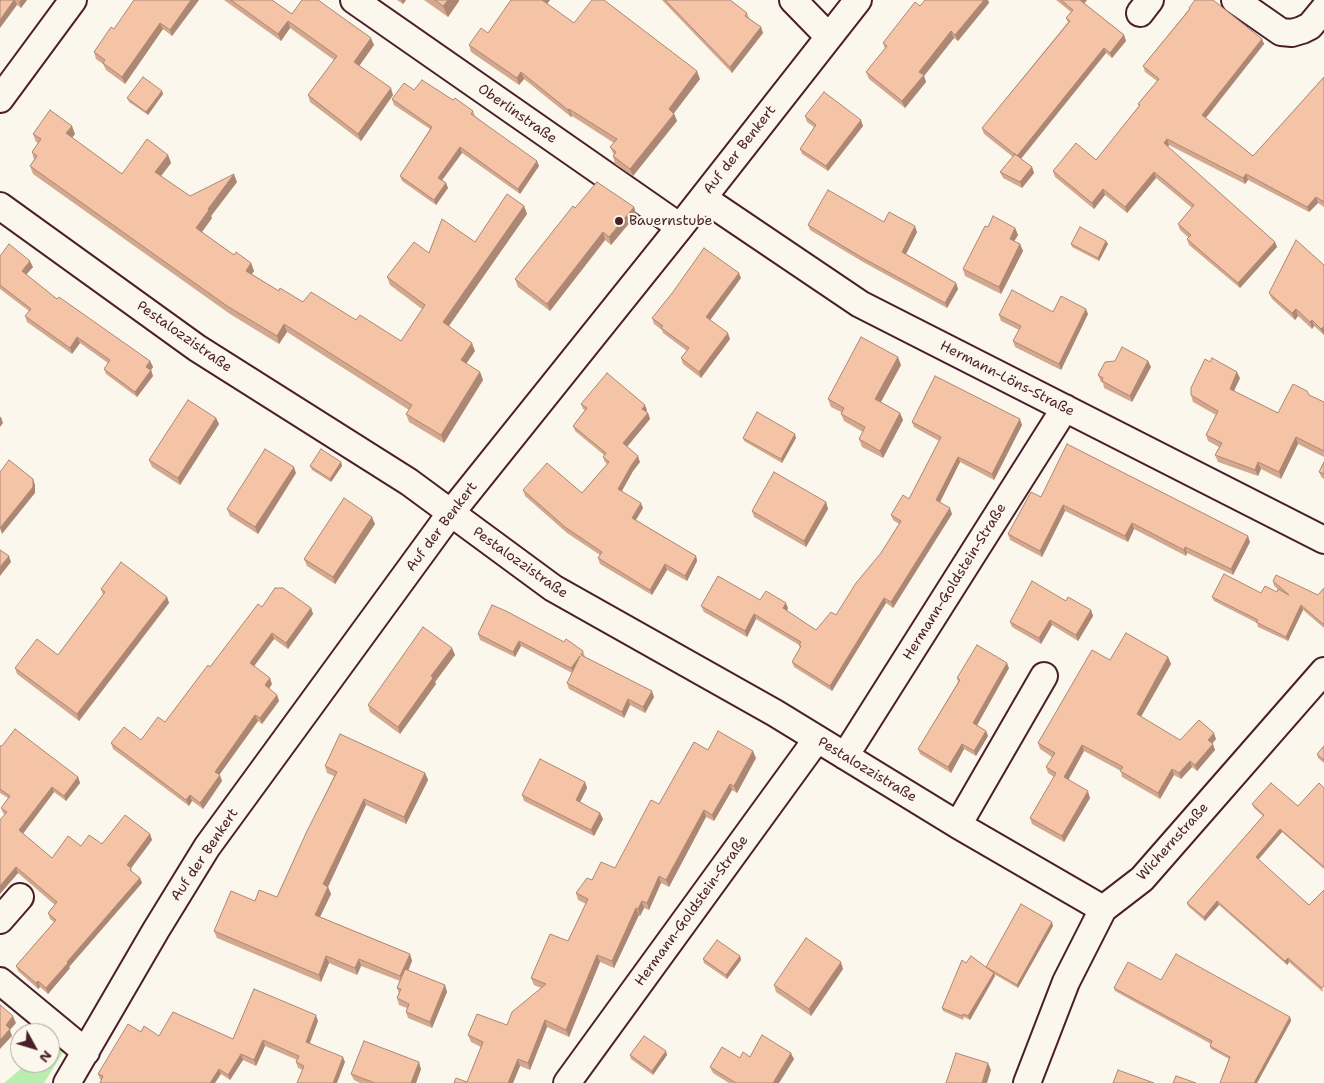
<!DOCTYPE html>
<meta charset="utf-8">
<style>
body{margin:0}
#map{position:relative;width:1324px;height:1083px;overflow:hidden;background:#fbf7ec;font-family:"Shantell Sans",sans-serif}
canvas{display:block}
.north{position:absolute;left:10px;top:1023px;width:50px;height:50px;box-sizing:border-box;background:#fbf7ec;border:1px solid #b4a19f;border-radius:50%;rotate:129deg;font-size:14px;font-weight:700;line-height:20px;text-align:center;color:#4a1f2b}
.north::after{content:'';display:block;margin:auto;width:18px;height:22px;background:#4a1f2b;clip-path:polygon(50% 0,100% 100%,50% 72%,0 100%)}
</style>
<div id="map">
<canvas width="1324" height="1083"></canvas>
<div class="north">N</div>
</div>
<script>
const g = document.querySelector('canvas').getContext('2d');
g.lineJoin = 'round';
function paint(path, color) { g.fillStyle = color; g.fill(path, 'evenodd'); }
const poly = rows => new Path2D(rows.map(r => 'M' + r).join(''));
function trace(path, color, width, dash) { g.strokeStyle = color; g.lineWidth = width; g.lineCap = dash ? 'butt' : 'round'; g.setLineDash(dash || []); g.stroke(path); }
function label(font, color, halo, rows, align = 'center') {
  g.font = font + ' "Shantell Sans",sans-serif'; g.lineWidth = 4.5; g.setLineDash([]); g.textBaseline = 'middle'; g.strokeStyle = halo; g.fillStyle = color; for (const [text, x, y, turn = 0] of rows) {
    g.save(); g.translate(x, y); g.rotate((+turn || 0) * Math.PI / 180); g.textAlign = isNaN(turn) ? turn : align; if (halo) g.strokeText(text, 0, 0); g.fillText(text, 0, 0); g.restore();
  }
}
paint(poly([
 [53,1042,64,1051,44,1083,4,1083,28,1063,50,1063,50,1045]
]), '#b9eeaf');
const minor = poly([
 [354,0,680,227],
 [793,0,829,37],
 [1235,0,1281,32,1292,33,1302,30,1310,26,1324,9],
 [1140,13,1150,0],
 [0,99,73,0],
 [703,198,860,304,1324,540],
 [0,206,197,348,409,482,553,588,775,713,958,825,1103,909],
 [845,756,1065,408],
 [958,825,1044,676],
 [0,920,20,897],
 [0,981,86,1052],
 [67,1083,156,930,207,847,450,514,680,227,858,0],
 [567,1083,817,739],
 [1027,1083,1066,982,1103,909,1142,879,1324,671]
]);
trace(minor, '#4a1f2b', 30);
trace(minor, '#fbf7ec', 26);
paint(poly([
 [0,0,27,0,21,8,17,5],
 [199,0,172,36,163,29,125,84,106,70,103,64,96,59,94,52,114,29],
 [224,0,272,0,292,14,374,45,359,66,393,95,361,141,310,102,308,95,334,60,290,28,281,41],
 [397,0,406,0,403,4],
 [424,0,459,0,459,1,448,17],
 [511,0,550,0,547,4,574,23,700,79,674,113,677,121,633,176,615,164,613,156,614,155,610,147,614,143,572,116,571,117,524,79,519,85,471,52,469,45,488,33],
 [662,0,730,0,747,13,749,18,761,27,763,33,732,73],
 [925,0,988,0,989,3,958,41,954,38,924,76,926,82,905,108,869,79,866,72,885,49,883,43,920,6],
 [1056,0,1087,0,1084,3,1124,35,1126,41,1112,58,1106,53,1021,159,1032,167,1034,173,1022,188,1003,178,1000,172,1013,157,984,134,982,128,1068,22,1066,18,1071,12],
 [1189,8,1262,39,1264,44,1206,118,1253,156,1324,77,1324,207,1318,203,1309,212,1248,180,1245,184,1169,145,1168,147,1275,242,1277,247,1240,288,1189,245,1187,239,1189,238,1180,230,1178,224,1192,208,1156,178,1127,213,1105,195,1094,209,1055,177,1053,171,1096,160,1139,106,1138,104,1157,81,1145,72,1143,66,1189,9],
 [414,90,453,100,473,111,475,116,539,166,520,194,462,153,442,180,446,183,448,188,436,205,402,181,400,176,430,129,394,105,392,99],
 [162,91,163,94,148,115,129,102,127,98],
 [805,116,863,126,828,171,802,154,800,149,814,127,807,122],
 [33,134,75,134,72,138,122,174,168,155,171,163,161,176,190,196,237,182,211,216,212,218,202,232,234,255,251,263,254,271,252,274,279,291,303,302,356,320,401,341,422,309,390,285,387,277,429,253,475,242,524,206,527,214,449,326,475,351,466,364,480,372,483,380,444,443,409,422,406,414,409,410,287,332,279,344,230,314,33,174,30,166,34,160,32,152,38,143,36,142],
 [634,207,636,215,611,245,605,240,550,311,518,287,515,279,575,208],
 [884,222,917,232,906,254,956,283,958,289,947,308,863,262,810,230,808,225],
 [988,227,1015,228,1018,235,1014,241,1020,244,1023,251,1001,294,965,276,963,269],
 [1106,241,1108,244,1099,261,1072,247,1071,244],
 [0,256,33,267,26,275,57,299,150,361,153,367,151,370,153,376,137,397,106,374,104,369,108,363,80,343,72,354,27,322,25,316,29,311,0,289],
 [1324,265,1324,335,1314,326,1312,329,1298,316,1295,320,1272,299,1269,293],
 [741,278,710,320,730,339,701,378,683,364,681,358,687,351,663,333,662,330,654,324,652,318],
 [1053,312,1088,314,1061,370,1015,347,1013,341,1019,330,1001,321,999,315],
 [1148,361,1151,367,1132,402,1104,388,1103,383,1101,382,1098,375],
 [901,365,881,402,900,413,903,420,883,458,862,447,859,439,863,432,844,421,841,414,841,412,831,407,828,399],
 [1240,378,1234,391,1278,413,1309,395,1324,402,1324,457,1298,444,1281,479,1261,469,1258,476,1218,462,1215,455,1219,447,1208,441,1206,435,1216,415,1193,402,1191,395],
 [581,404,647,410,646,412,648,413,650,419,627,447,640,462,633,471,622,491,643,508,636,520,696,556,697,561,687,581,667,570,652,595,600,564,598,558,600,555,567,533,525,496,523,490,582,493,607,464,605,462,603,457,604,455,575,431,573,426,585,410,583,409],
 [216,418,219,424,180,485,152,467,149,460],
 [912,422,1022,425,994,480,960,462,940,502,952,514,893,608,886,603,832,691,794,667,792,662,800,648,799,645,756,619,747,637,704,612,701,606,760,600,788,608,787,611,816,630,836,615,881,553,899,524,893,520,891,515,909,499,939,441,914,427],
 [743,438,796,438,782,463,744,441],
 [341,462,342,466,331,482,312,470,310,466],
 [1324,462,1324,479,1322,478,1319,472],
 [296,473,258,534,230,516,227,509],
 [1041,497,1250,542,1233,575,1187,553,1186,556,1134,529,1128,542,1065,511,1042,557,1010,540,1008,534],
 [826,502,828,509,806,547,754,517,752,511],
 [375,524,335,584,307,566,304,559],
 [1273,581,1318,595,1324,588,1324,628,1303,610,1288,641,1258,627,1257,623,1214,601,1212,597,1277,592,1279,590,1274,586],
 [101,589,167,597,169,603,79,721,17,674,15,668,58,655,103,595],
 [1066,601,1091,610,1093,616,1078,641,1052,625,1041,644,1012,627,1010,622],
 [262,607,311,608,313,614,288,649,274,639,254,666,272,684,269,689,277,695,279,701,262,724,258,721,219,775,222,781,203,809,192,801,189,806,113,749,111,743,141,740,165,722,210,667],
 [478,634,583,651,585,657,654,697,645,713,630,705,624,718,569,689,567,683,572,673,521,646,515,657,480,640],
 [452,648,455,655,435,682,436,684,400,734,370,712,368,705],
 [1168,657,1171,664,1141,717,1180,740,1216,739,1212,744,1215,750,1197,771,1192,767,1181,779,1174,775,1160,799,1122,777,1121,771,1084,751,1068,780,1090,798,1064,842,1032,824,1030,818,1054,777,1048,773,1046,767,1052,757,1040,749,1038,743,1110,660],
 [1009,668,977,725,986,731,988,736,976,756,964,749,951,773,920,754,918,749,958,682,957,678],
 [0,746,78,777,80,783,66,801,54,792,23,834,52,858,81,846,102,844,150,834,152,840,131,868,132,872,140,878,142,883,69,967,70,968,48,994,40,987,38,989,18,971,16,966,54,922,50,919,48,913,55,905,18,873,0,894,5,815,3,813,1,808,8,798,0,793],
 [1324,746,1324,763,1318,758,1317,754],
 [708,750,756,758,737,793,732,790,714,821,706,817,669,887,661,883,649,910,644,908,640,916,639,915,614,968,600,962,569,1037,547,1027,530,1070,520,1066,513,1083,454,1083,467,1082,481,1047,471,1042,468,1035,507,1025,541,988,534,985,531,978,568,941,586,904,578,900,576,893,592,880,615,868,659,804],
 [325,766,425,773,428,780,406,824,366,805,328,887,331,894,320,917,410,954,412,961,408,971,445,985,447,992,432,1028,408,1018,406,1012,407,1008,399,1005,397,998,399,993,397,988,400,981,361,966,357,975,329,963,321,982,217,938,214,931,255,901,277,897,334,776,327,773],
 [585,782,587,788,580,802,600,813,603,819,594,836,524,801,522,795],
 [1324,788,1324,869,1282,832,1258,860,1309,905,1323,992,1289,962,1287,965,1219,905,1205,921,1188,906,1187,903,1263,816,1254,808,1252,804,1298,806],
 [1053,926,1018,988,994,974,995,976,970,1020,964,1017,963,1020,943,1011,942,1008,966,963,986,967],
 [740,956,741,960,727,979,704,963,703,959],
 [843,969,811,1016,776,992,774,985],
 [1161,980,1290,1017,1291,1021,1257,1083,1220,1083,1229,1059,1211,1049,1210,1046,1211,1044,1115,991,1114,988],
 [318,1021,310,1043,345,1062,303,1070,298,1068,296,1062,297,1060,265,1046,256,1066,243,1060,230,1080,221,1074,101,1080,100,1079,98,1074,141,1032,159,1036,233,1039],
 [630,1055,667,1055,653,1075,631,1059],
 [750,1057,794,1059,779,1083,729,1083,713,1073,710,1067,740,1058],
 [421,1069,416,1083,360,1083,354,1080,351,1074]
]), '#d3a88f');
paint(poly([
 [14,0,15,0,17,5,0,28,0,20],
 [21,0,27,0,21,8,19,2],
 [191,0,199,0,172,36,170,30],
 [401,0,406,0,403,4],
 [448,0,459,0,459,1,448,17,443,6],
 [542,0,550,0,545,7],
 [984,0,988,0,989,3,958,41,955,35],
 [1080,0,1087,0,1082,6],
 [288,21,290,28,281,41,278,34],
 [160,23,163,29,125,84,122,77],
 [761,27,763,33,732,73,730,67],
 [951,31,954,38,924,76,926,82,905,108,902,101,919,72],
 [1124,35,1126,41,1112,58,1110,53],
 [371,38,374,45,357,69,354,62],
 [1262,39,1264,44,1204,120,1202,115],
 [1104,48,1106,53,1019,161,1017,156],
 [697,71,700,79,671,117,669,109],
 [521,72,524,79,519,85,517,78],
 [391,88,393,95,361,141,358,134],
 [162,91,163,94,148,115,146,112],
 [569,109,572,116,571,117,568,110],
 [674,114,677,121,633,176,630,169],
 [861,120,863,126,828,171,826,166],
 [72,126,75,134,69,141,66,133],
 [1167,139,1169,145,1166,149,1164,143],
 [460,147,462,153,440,183,438,178],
 [168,155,171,163,158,180,155,172],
 [537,161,539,166,520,194,518,189],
 [1032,167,1034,173,1022,188,1020,182],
 [1154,172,1156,178,1127,213,1125,207],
 [234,174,237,182,211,216,212,218,199,236,196,228,208,209],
 [1246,174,1248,180,1245,184,1243,178],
 [446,183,448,188,436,205,434,200],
 [1103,189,1105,195,1094,209,1092,203],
 [1316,197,1318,203,1309,212,1307,207],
 [524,206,527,214,446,330,443,322],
 [634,207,636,215,611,245,609,237],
 [915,226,917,232,904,258,902,252],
 [1015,228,1018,235,1012,245,1010,239],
 [603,232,605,240,550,311,547,304],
 [1106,241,1108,244,1099,261,1098,258],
 [1275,242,1277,247,1240,288,1238,283],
 [1020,244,1023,251,1001,294,999,287],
 [30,261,33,267,24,277,22,271],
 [251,263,254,271,248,279,246,271],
 [739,273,741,278,708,323,706,317],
 [956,283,958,289,947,308,945,303],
 [1086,309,1088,314,1061,370,1059,364],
 [1296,309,1298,316,1295,320,1292,313],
 [1312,320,1314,326,1312,329,1310,322],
 [284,324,287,332,279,344,277,336],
 [1323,327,1324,329,1324,335,1321,329],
 [728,333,730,339,701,378,699,372],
 [77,337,80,343,72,354,70,348],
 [472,343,475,351,463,368,461,360],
 [898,357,901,365,878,407,875,399],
 [150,361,153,367,149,373,146,367],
 [1148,361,1151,367,1132,402,1130,396],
 [151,370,153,376,137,397,135,392],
 [480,372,483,380,444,443,441,435],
 [1237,372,1240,378,1232,395,1230,389],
 [645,405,647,410,644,414,642,409],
 [648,413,650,419,625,449,623,443],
 [900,413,903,420,883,458,880,451],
 [0,417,1,417,3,423,0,427],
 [216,418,219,424,180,485,178,478],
 [1020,419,1022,425,994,480,992,474],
 [795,434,796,438,782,463,781,459],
 [1296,437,1298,444,1281,479,1279,472],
 [638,456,640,462,633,471,620,494,618,489,631,466],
 [958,457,960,462,938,506,936,500],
 [341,462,342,466,331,482,330,479],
 [1258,462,1261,469,1258,476,1255,470],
 [294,467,296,473,258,534,255,527],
 [33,479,35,485,35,493,2,534,0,528],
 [826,502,828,509,806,547,804,541],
 [641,503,643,508,634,523,632,518],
 [1063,505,1065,511,1042,557,1040,551],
 [950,508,952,514,893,608,891,602],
 [372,517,375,524,335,584,333,577],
 [1132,523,1134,529,1128,542,1125,536],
 [1248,536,1250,542,1233,575,1231,569],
 [1185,547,1187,553,1186,556,1184,550],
 [9,556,11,562,0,576,0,567],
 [696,556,697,561,687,581,685,576],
 [665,564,667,570,652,595,650,590],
 [167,597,169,603,79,721,77,714],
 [884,598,886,603,832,691,830,686],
 [786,603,788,608,785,614,783,608],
 [1301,605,1303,610,1288,641,1286,637],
 [311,608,313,614,288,649,286,643],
 [1091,610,1093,616,1078,641,1076,635],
 [754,614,756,619,747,637,745,631],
 [1050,620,1052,625,1041,644,1039,638],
 [272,633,274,639,252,669,250,663],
 [519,641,521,646,515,657,513,652],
 [452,648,455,655,435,682,436,684,400,734,398,727,431,676],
 [580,656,574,674,571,668],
 [1168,657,1171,664,1139,720,1137,714],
 [1007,663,1009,668,975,729,973,723],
 [270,678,272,684,267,691,265,685],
 [652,691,654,697,645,713,643,707],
 [277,695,279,701,262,724,260,718],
 [628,699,630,705,624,718,622,712],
 [255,715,258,721,217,778,215,772],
 [986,731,988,736,976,756,974,751],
 [1214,733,1216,739,1210,746,1208,740],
 [962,744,964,749,951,773,948,767],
 [1213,744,1215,750,1197,771,1195,765],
 [1082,745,1084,751,1066,784,1064,777],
 [753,751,756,758,737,793,734,786],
 [1190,761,1192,767,1181,779,1179,773],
 [1172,769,1174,775,1160,799,1158,793],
 [425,773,428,780,406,824,404,817],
 [220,775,222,781,203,809,200,803],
 [78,777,80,783,66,801,64,796],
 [585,782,587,788,578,806,576,800],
 [730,784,732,790,714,821,712,815],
 [52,787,54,792,21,836,19,830],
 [1088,791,1090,798,1064,842,1062,836],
 [190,795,192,801,189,806,186,800],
 [364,799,366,805,326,891,323,884],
 [704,810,706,817,669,887,666,880],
 [600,813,603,819,594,836,591,830],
 [1280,829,1282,832,1257,861,1256,857],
 [150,834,152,840,129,871,127,865],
 [16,867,18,873,0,894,0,886],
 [659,876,661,883,649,910,647,903],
 [140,878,142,883,69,967,70,968,48,994,46,988,67,962],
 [328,887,331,894,318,921,315,915],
 [642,901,644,908,640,916,638,909],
 [1217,901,1219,905,1205,921,1204,917],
 [636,908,639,915,614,968,612,961],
 [1052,922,1053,926,1018,988,1017,985],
 [410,954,412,961,403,983,400,976],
 [597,955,600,962,569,1037,566,1030],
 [326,956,329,963,321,982,319,975],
 [740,956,741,960,727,979,726,975],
 [1288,958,1289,962,1287,965,1285,961],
 [359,959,361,966,357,975,355,968],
 [841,962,843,969,811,1016,809,1009],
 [994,973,995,976,970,1020,968,1016],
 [38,981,40,987,38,989,36,983],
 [445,985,447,992,432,1028,430,1022],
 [316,1015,318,1021,308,1047,306,1042],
 [13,1016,16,1023,10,1030,12,1036,0,1049,0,1040,6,1025],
 [1290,1017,1291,1021,1257,1083,1254,1083],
 [545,1020,547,1027,530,1070,528,1063],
 [263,1040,265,1046,256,1066,254,1060],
 [666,1051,667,1055,653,1075,652,1071],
 [791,1053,794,1059,779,1083,773,1083],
 [241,1054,243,1060,230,1080,228,1075],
 [343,1057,345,1062,337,1083,333,1083],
 [518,1059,520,1066,513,1083,508,1083],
 [419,1062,421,1069,416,1083,411,1083],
 [988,1063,991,1070,987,1083,982,1083],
 [219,1069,221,1074,215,1083,210,1083]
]), '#ac8874');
const building = poly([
 [0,0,14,0,0,20,0,0],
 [134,0,191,0,170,30,160,23,122,77,103,63,105,60,94,52,111,27,114,29,134,0],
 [231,0,272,0,292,14,302,0,318,0,371,38,354,62,391,88,358,134,308,95,337,56,288,21,278,34,231,0],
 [435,0,448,0,443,6,435,0],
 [511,0,542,0,574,23,592,0,604,0,697,71,669,109,674,114,630,169,613,156,616,152,610,147,617,139,569,109,568,110,521,72,517,78,469,45,481,28,488,33,511,0],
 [665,0,730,0,747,13,745,16,761,27,730,67,665,0],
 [925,0,984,0,955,35,951,31,919,72,924,75,902,101,866,72,887,46,883,43,915,2,920,6,925,0],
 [1061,0,1080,0,1124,35,1110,53,1104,48,1017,156,982,128,1070,21,1066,18,1073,10,1061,0],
 [1195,0,1213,0,1262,39,1202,115,1253,156,1324,77,1324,202,1316,197,1307,207,1246,174,1243,178,1167,139,1164,143,1275,242,1238,283,1187,239,1191,235,1178,224,1194,205,1154,172,1125,207,1103,189,1092,203,1053,171,1076,143,1096,160,1140,105,1138,104,1159,79,1143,66,1190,9,1189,8,1195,0],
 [143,77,162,91,146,112,127,98,143,77],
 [422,80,453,100,455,98,473,111,471,114,537,161,518,189,460,147,438,178,446,183,434,200,400,176,432,127,392,99,404,83,414,90,422,80],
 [824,92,861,120,826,166,800,149,816,125,805,116,824,92],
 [50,110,72,126,66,133,122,174,147,139,168,155,155,172,190,196,234,174,208,209,209,210,196,228,234,255,236,252,251,263,246,271,279,291,280,288,303,302,311,292,356,320,360,315,401,341,425,305,387,277,414,242,429,253,442,219,475,242,507,194,524,206,443,322,472,343,461,360,480,372,441,435,406,414,412,405,284,324,277,336,227,306,30,166,37,156,32,152,41,139,33,134,50,110],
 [1015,154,1032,167,1020,182,1000,172,1015,154],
 [597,182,634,207,609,237,603,232,547,304,515,279,573,206,575,208,597,182],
 [828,190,884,222,889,212,915,226,902,252,956,283,945,303,861,257,808,225,828,190],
 [993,216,1015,228,1010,239,1020,244,999,287,963,269,985,226,988,227,993,216],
 [1080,227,1106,241,1098,258,1071,244,1080,227],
 [1296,240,1324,265,1324,327,1323,327,1321,329,1312,320,1310,322,1296,309,1292,313,1269,293,1296,240],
 [9,244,30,261,22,271,57,299,59,297,150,361,146,367,151,370,135,392,104,369,110,360,77,337,70,348,25,316,31,309,0,285,0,256,9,244],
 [704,248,739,273,706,317,728,333,699,372,681,358,689,348,661,328,663,326,652,318,673,292,704,248],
 [1012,290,1053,312,1061,296,1086,309,1059,364,1013,341,1021,326,999,315,1012,290],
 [861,337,898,357,875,399,900,413,880,451,859,439,865,427,841,414,844,408,828,399,861,337],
 [1122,347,1148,361,1130,396,1102,381,1103,378,1098,375,1105,362,1115,361,1122,347],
 [1212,358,1237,372,1230,389,1278,413,1293,384,1307,391,1309,395,1324,402,1324,451,1296,437,1279,472,1258,462,1255,470,1215,455,1222,443,1206,435,1218,411,1191,395,1191,388,1205,359,1210,362,1212,358],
 [607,373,645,405,642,409,648,413,623,443,638,456,631,466,618,489,641,503,632,518,696,556,685,576,665,564,650,590,598,558,602,552,565,527,523,490,547,463,582,493,609,462,603,457,606,453,573,426,587,408,581,404,607,373],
 [935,376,1020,419,992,474,958,457,936,500,950,508,891,602,884,598,830,686,792,662,801,646,799,645,801,642,754,614,745,631,701,606,718,576,760,600,766,591,786,603,783,608,816,630,831,612,836,615,856,583,881,553,901,521,891,515,903,495,909,499,941,437,912,422,935,376],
 [188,400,216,418,178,478,149,460,188,400],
 [757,412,795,434,781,459,743,438,757,412],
 [1067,444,1248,536,1231,569,1185,547,1184,550,1132,523,1125,536,1063,505,1040,551,1008,534,1031,492,1041,497,1067,444],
 [265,449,294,467,255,527,227,509,265,449],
 [321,449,341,462,330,479,310,466,321,449],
 [9,460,33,479,33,487,0,528,0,472,9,460],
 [1324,462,1324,474,1319,472,1324,462],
 [774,472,826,502,804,541,752,511,774,472],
 [344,498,372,517,333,577,304,559,344,498],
 [0,550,9,556,0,567,0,550],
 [121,562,167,597,77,714,15,668,37,639,58,655,105,592,101,589,121,562],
 [1224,574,1261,593,1265,586,1277,592,1278,589,1289,595,1273,581,1276,575,1318,595,1324,588,1324,624,1323,624,1301,605,1286,637,1256,622,1258,620,1212,597,1224,574],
 [1032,581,1066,601,1068,597,1091,610,1076,635,1050,620,1039,638,1010,622,1032,581],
 [275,588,283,588,311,608,286,643,272,633,250,663,270,678,265,685,277,695,260,718,255,715,215,772,220,775,200,803,190,795,186,800,111,743,124,727,141,740,158,717,165,722,208,665,210,667,258,604,262,607,275,588],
 [492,605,506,611,564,642,566,639,583,651,581,655,652,691,643,707,628,699,622,712,567,683,580,656,571,668,519,641,513,652,478,634,492,605],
 [423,627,452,648,431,676,433,678,398,727,368,705,423,627],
 [1126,633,1168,657,1137,714,1180,740,1199,720,1214,733,1208,740,1213,744,1195,765,1190,761,1179,773,1172,769,1158,793,1120,771,1123,767,1082,745,1064,777,1088,791,1062,836,1030,818,1056,773,1046,767,1055,753,1038,743,1092,650,1110,660,1126,633],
 [977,645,1007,663,973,723,986,731,974,751,962,744,948,767,918,749,960,680,957,678,977,645],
 [15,729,78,777,64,796,52,787,19,830,52,858,68,836,81,846,89,835,102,844,125,815,150,834,127,865,131,868,130,870,140,878,67,962,68,963,46,988,38,981,36,983,16,966,56,920,48,913,57,902,16,867,0,886,0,820,7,812,1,808,10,796,0,789,0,746,2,746,15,729],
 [718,731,753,751,734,786,730,784,712,815,704,810,666,880,659,876,647,903,642,901,638,909,636,908,612,961,597,955,566,1030,545,1020,528,1063,518,1059,508,1083,454,1083,456,1078,467,1082,483,1042,468,1035,477,1014,507,1025,512,1012,546,984,531,978,550,934,568,941,588,899,576,893,587,878,592,880,601,862,615,868,651,800,659,804,694,742,708,750,718,731],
 [340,734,425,773,404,817,364,799,323,884,328,887,315,915,410,954,400,976,359,959,355,968,326,956,319,975,214,931,231,891,255,901,259,890,277,897,307,831,337,772,325,766,340,734],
 [1324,746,1324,760,1317,754,1324,746],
 [540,759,585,782,576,800,600,813,591,830,522,795,540,759],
 [1271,783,1298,806,1319,783,1324,788,1324,867,1280,829,1256,857,1309,905,1324,890,1324,986,1322,988,1288,958,1285,961,1217,901,1204,917,1187,903,1264,815,1252,804,1271,783],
 [1021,904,1052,922,1017,985,986,967,1021,904],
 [806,938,841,962,809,1009,774,985,806,938],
 [717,940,740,956,726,975,703,959,717,940],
 [1176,954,1290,1017,1254,1083,1220,1083,1230,1057,1210,1046,1212,1041,1114,988,1128,962,1161,980,1176,954],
 [971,956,994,973,968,1016,963,1014,962,1016,942,1008,962,960,966,963,971,956],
 [405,969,445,985,430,1022,406,1012,409,1004,397,998,401,989,397,988,405,969],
 [254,989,316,1015,306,1042,343,1057,333,1083,297,1083,304,1066,296,1062,299,1056,263,1040,254,1060,241,1054,228,1075,219,1069,210,1083,100,1083,103,1076,98,1074,128,1024,141,1032,144,1026,159,1036,173,1012,233,1039,254,989],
 [0,1005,13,1016,6,1025,10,1029,0,1040,0,1005],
 [762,1035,791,1053,773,1083,736,1083,710,1067,722,1047,740,1058,743,1052,750,1057,762,1035],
 [644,1036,666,1051,652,1071,630,1055,644,1036],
 [364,1041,419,1062,411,1083,375,1083,351,1074,364,1041],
 [956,1053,988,1063,982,1083,946,1083,956,1053],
 [1118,1070,1154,1083,1113,1083,1118,1070],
 [1176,1076,1196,1083,1173,1083,1176,1076]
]);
paint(building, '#f5c3a6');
trace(building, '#ac8874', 1);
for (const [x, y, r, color] of [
 [619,221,5,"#4a1f2b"]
]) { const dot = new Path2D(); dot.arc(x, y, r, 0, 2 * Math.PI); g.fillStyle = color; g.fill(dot); trace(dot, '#fbf7ec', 2); }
label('14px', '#4a1f2b', '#fbf7ec', [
 ["Oberlinstraße",517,114,35],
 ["Auf der Benkert",740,150,-52],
 ["Pestalozzistraße",184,337,35],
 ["Hermann-Löns-Straße",1007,379,27],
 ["Auf der Benkert",442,527,-53],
 ["Pestalozzistraße",520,563,35],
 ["Hermann-Goldstein-Straße",955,582,-58],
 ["Pestalozzistraße",867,770,31],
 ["Wichernstraße",1173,842,-48],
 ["Auf der Benkert",205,855,-56],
 ["Hermann-Goldstein-Straße",692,911,-54]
]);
label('14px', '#4a1f2b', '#fbf7ec', [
 ["Bauernstube",629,221]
], 'left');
</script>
